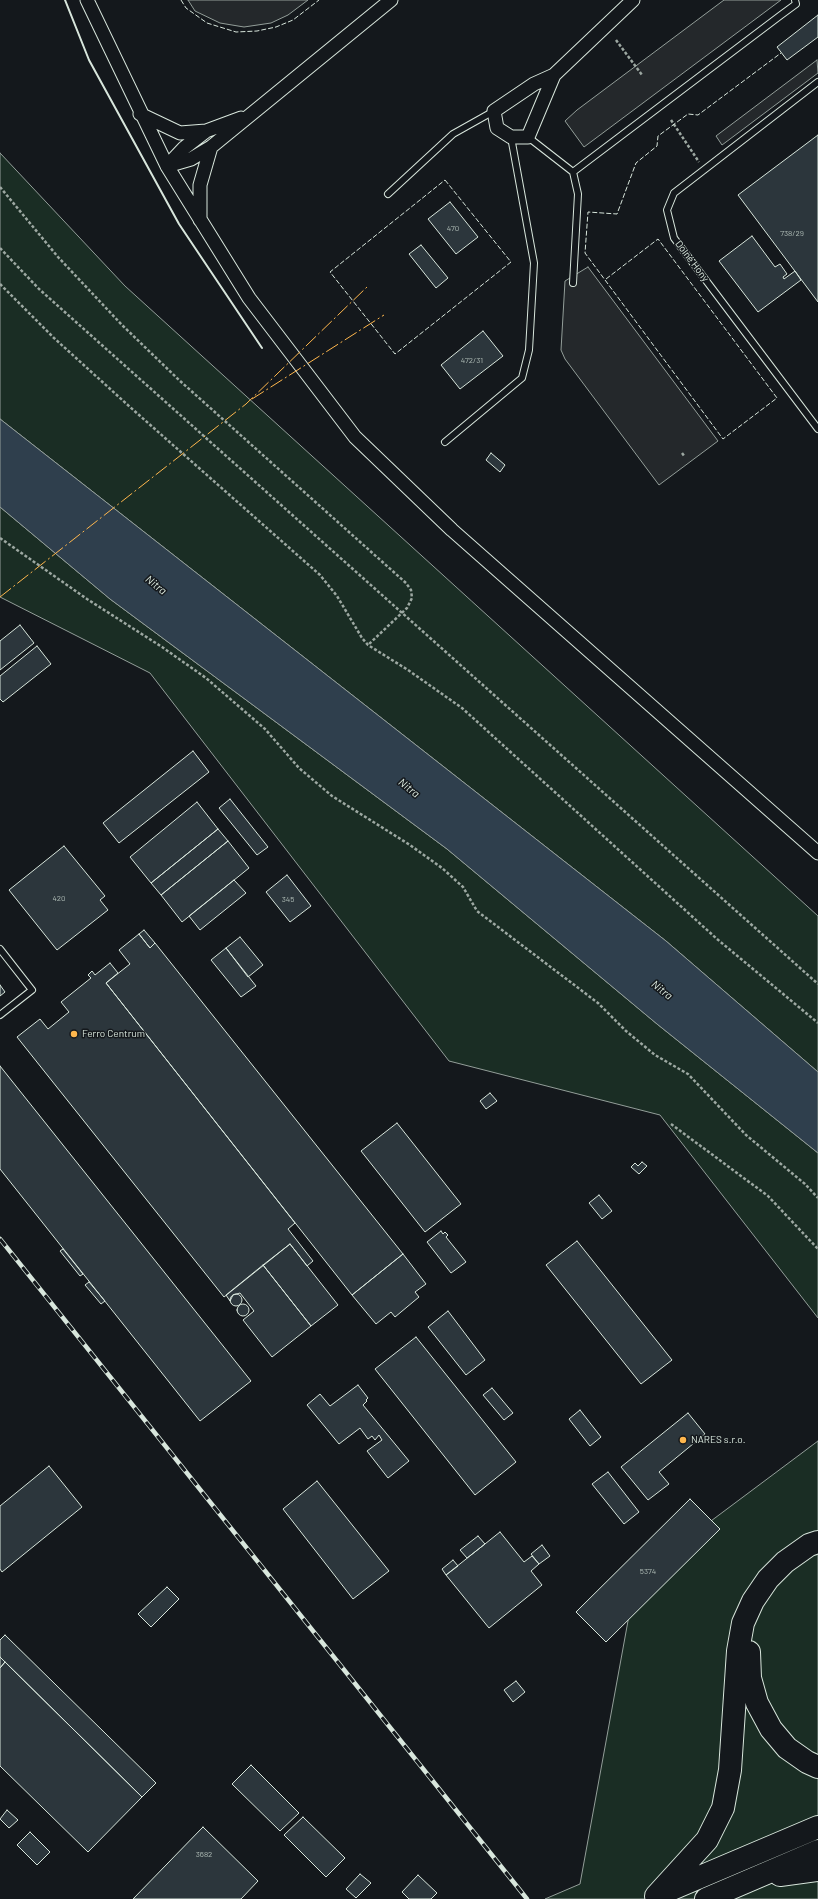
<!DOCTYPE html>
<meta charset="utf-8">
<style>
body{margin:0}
canvas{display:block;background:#14181c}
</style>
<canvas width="818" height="1899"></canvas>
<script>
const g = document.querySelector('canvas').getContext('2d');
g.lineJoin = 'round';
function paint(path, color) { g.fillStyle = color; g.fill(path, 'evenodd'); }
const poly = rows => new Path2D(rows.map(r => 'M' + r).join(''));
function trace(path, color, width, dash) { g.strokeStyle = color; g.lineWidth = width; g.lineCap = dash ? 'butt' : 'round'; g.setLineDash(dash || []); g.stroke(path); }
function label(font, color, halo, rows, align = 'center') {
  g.font = font + ' Barlow,sans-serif'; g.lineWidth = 3; g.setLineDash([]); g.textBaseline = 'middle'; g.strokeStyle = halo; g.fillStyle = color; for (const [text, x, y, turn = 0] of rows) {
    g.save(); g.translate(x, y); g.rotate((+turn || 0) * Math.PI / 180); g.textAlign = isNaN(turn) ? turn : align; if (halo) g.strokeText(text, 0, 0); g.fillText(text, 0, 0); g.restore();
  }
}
const green = poly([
 [0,153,125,286,818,916,818,1072,666,941,0,419,0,153],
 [0,507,110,599,447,849,657,1024,818,1153,818,1318,660,1115,449,1061,150,673,0,597,0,507],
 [818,1441,818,1899,545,1899,580,1884,636,1577,818,1441]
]);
paint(green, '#1a2d24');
trace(green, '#939e99', 1);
const parking = poly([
 [188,0,308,0,288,15,271,23,244,27,220,23,195,11,188,0],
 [724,0,781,0,584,147,565,121,577,110,724,0],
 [817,60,818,73,722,145,716,136,817,60],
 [588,267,718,441,659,485,565,359,561,350,565,281,588,267]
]);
paint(parking, '#24282b');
trace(parking, '#939e99', 1);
const water = poly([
 [0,419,666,941,818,1072,818,1153,657,1024,447,849,110,599,0,507,0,419]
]);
paint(water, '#2f3f4d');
trace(water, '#939e99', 1);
const building = poly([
 [818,15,818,37,787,60,777,47,818,15],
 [818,135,818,302,738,195,818,135],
 [450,202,478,237,456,254,428,219,450,202],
 [752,236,775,267,780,264,787,274,783,277,784,279,795,271,801,280,758,312,719,261,752,236],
 [421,245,448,278,436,288,409,254,421,245],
 [483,331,503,356,460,389,441,365,483,331],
 [491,453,505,465,500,472,486,460,491,453],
 [20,625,34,643,0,670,0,641,20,625],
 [37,646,51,664,3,702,0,699,0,676,37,646],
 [193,751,209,772,119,843,103,823,193,751],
 [230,799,268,847,257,855,219,808,230,799],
 [197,802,218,829,151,883,130,857,197,802],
 [218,829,228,841,161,895,151,883,218,829],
 [228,841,249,868,182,922,161,895,228,841],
 [64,846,105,896,100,900,108,910,57,950,9,890,64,846],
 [287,875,311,906,290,922,266,892,287,875],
 [234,880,246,893,200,930,189,916,234,880],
 [144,930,155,943,150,948,139,934,144,930],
 [139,934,150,948,155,943,403,1254,352,1295,106,983,130,964,119,950,139,934],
 [240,937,263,965,248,977,226,948,240,937],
 [226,948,256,986,241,997,211,960,226,948],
 [110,963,118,973,106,983,295,1223,288,1229,313,1261,307,1266,290,1244,224,1297,17,1037,40,1019,48,1029,69,1012,61,1002,91,978,88,975,92,971,95,975,110,963],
 [0,985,5,992,0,996,0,985],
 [0,1066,251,1381,200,1421,0,1169,0,1066],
 [490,1093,497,1101,486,1109,480,1101,490,1093],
 [397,1123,461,1204,425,1232,361,1151,397,1123],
 [642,1162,647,1166,639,1174,631,1167,635,1163,638,1166,642,1162],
 [599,1195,612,1211,602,1219,589,1203,599,1195],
 [441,1231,443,1234,445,1232,448,1235,446,1237,466,1262,451,1273,427,1242,441,1231],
 [577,1241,672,1360,641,1384,546,1265,577,1241],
 [290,1244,338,1305,311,1326,263,1265,290,1244],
 [63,1249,83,1274,80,1276,60,1251,63,1249],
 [403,1254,426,1284,415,1292,419,1297,395,1317,391,1312,376,1324,352,1295,403,1254],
 [263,1265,311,1326,272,1357,243,1320,254,1311,240,1293,233,1295,230,1301,226,1295,263,1265],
 [89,1282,105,1301,101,1304,85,1285,89,1282],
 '230 1300a6 6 0 1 1 12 0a6 6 0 1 1-12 0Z',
 '237 1310a6 6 0 1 1 12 0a6 6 0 1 1-12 0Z',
 [448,1311,485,1360,466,1375,428,1327,448,1311],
 [416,1337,516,1462,475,1495,375,1369,416,1337],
 [358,1385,368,1398,366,1400,367,1401,363,1405,409,1461,388,1478,367,1451,382,1440,379,1435,375,1440,372,1436,368,1439,360,1428,339,1444,307,1405,320,1394,330,1406,358,1385],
 [492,1388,513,1413,504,1420,483,1395,492,1388],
 [580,1410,601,1437,590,1446,569,1419,580,1410],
 [688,1413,705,1434,659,1472,669,1484,648,1500,621,1467,688,1413],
 [49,1466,82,1507,2,1572,0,1569,0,1506,49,1466],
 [608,1472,639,1512,624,1524,592,1484,608,1472],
 [317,1481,389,1571,353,1599,283,1509,317,1481],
 [690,1499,720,1529,606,1642,576,1612,690,1499],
 [500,1532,524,1562,532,1556,539,1564,531,1571,542,1585,489,1628,446,1575,500,1532],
 [478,1536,485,1544,467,1558,460,1550,478,1536],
 [542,1545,550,1556,539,1564,531,1554,542,1545],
 [453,1560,458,1566,446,1575,442,1569,453,1560],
 [167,1587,179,1599,151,1627,138,1614,167,1587],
 [5,1635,156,1783,142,1797,0,1657,0,1640,5,1635],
 [0,1657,5,1662,0,1668,0,1657],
 [5,1662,142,1797,88,1852,0,1766,0,1668,5,1662],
 [516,1681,525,1692,513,1702,504,1690,516,1681],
 [251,1765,299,1813,280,1831,232,1784,251,1765],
 [7,1810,18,1820,9,1828,0,1819,7,1810],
 [303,1817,345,1858,326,1877,284,1835,303,1817],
 [203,1827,258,1881,241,1899,133,1899,203,1827],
 [30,1832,50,1852,37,1865,17,1845,30,1832],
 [360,1874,371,1883,356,1898,346,1889,360,1874],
 [418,1875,437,1893,431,1899,409,1899,402,1892,418,1875]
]);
paint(building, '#2c363c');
trace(building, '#d8e6dc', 1);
const lane = poly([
 [818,82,674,193,667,210,674,238,818,429],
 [528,137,573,172,578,194,573,283],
 [573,172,781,15,796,4,795,0],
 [388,194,453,134,494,111],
 [445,442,522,378,529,350,534,263,511,137],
 [0,949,32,990,0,1015]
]);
const street = poly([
 [87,0,167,166,249,298,355,437,452,530,818,853],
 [554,75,528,137,511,137,497,128,494,111,534,84,554,75,633,0],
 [140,114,180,133,206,131],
 [167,166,191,159,211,147,391,0],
 [167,166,184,148,206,131,241,118],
 [200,220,200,185,211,147]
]);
const highway = poly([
 [749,1652,750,1678,757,1703,771,1729,787,1748,807,1762,818,1767],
 [780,1875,818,1870],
 [660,1894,818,1827],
 [656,1896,707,1840,723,1808,730,1770,738,1651,743,1623,753,1601,768,1579,785,1562,809,1545,818,1542],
 [706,1899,818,1851]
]);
trace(lane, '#d8e6dc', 8);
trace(street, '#d8e6dc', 15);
trace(highway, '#d8e6dc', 24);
trace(poly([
 [616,40,642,75],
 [671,120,699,162],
 [0,187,58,257,122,325,179,380,406,583,411,590,412,598,407,608,368,645],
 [0,248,39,289,818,984],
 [0,284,54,338,130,407,320,575,337,596,362,638,368,645,408,670,462,708,717,939,818,1023],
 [682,453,685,457],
 [0,538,87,599,162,647,206,678,265,729,299,768,332,796,410,845,442,868,463,887,477,911,598,1003,626,1031,655,1055,688,1074,746,1135,805,1184,818,1198],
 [671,1124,768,1196,818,1249]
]), '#9da8a2', 2.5, [3, 2]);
trace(lane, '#14181c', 6);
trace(street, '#14181c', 13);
trace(highway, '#14181c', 22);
const rail = poly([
 [0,1239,527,1899]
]);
trace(rail, '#d8e6dc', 4.5);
trace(rail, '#14181c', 3, [9]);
trace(poly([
 [181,0,186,8,207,23,236,32,257,31,276,27,293,20,319,0],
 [445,180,511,262,395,354,330,272,445,180],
 [606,279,658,239,777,398,723,439,585,253,588,212,617,214,636,163,657,146,658,136,688,114,698,115,781,53]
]), '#d8e6dc', 1, [5, 2]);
trace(poly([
 [65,0,89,60,179,224,262,348]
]), '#d8e6dc', 2);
trace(poly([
 [252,399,384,315],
 [0,597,246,404,367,287]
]), '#ffb74d', 1, [14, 3, 2, 3]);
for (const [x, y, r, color] of [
 [74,1034,4,"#ffb74d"],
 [683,1440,4,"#ffb74d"]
]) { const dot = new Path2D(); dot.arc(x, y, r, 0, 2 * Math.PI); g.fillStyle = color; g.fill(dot); trace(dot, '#14181c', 1.5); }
label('8px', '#adbab4', null, [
 ["470",453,228],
 ["738/29",792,233],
 ["472/31",472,360],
 ["420",59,898],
 ["345",288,899],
 ["5374",648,1571],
 ["3682",204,1854]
]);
label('10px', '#d8e6dc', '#14181c', [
 ["Dolné Hony",692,261,53]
]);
label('10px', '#d8e6dc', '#14181c', [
 ["Ferro Centrum",82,1034],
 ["NARES s.r.o.",691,1440]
], 'left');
label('italic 11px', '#d8e6dc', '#14181c', [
 ["Nitra",156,585,39],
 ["Nitra",409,788,39],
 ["Nitra",662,990,39]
]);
</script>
